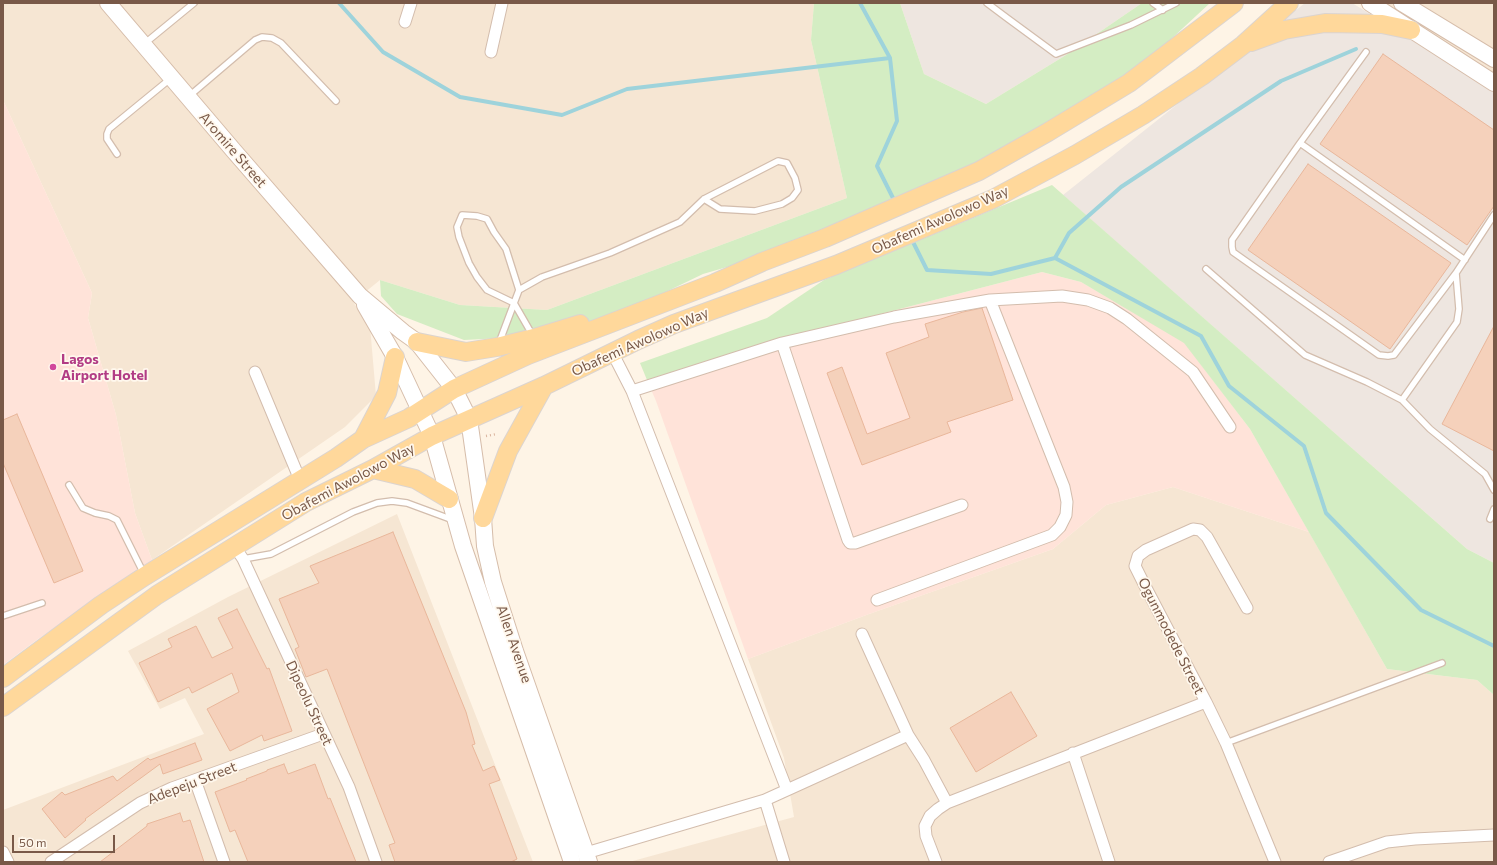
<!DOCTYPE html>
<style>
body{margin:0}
#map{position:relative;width:1497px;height:865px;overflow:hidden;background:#fef4e6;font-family:Commissioner,sans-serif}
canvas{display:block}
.frame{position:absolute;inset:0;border:4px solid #795948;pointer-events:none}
.scale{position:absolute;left:12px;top:835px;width:103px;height:18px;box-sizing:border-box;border:2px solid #795948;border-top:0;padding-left:5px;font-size:12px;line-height:14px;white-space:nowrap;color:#795948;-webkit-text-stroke:3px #fff8ed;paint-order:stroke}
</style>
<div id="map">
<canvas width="1497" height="865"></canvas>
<div class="frame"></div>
<div class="scale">50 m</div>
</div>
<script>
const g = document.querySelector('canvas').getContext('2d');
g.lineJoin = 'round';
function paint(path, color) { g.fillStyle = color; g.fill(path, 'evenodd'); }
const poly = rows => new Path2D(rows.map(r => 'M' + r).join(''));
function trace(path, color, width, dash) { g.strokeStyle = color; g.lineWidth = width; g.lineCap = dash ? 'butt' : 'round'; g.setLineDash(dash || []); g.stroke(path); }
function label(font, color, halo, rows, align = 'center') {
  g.font = font + ' Commissioner,sans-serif'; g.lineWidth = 3.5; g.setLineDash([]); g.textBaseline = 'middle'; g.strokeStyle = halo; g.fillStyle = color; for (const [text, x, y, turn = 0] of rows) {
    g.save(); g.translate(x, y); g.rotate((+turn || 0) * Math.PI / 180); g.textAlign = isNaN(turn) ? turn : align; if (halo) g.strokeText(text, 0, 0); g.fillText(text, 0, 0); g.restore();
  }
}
paint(poly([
 [3,3,814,3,811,40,847,198,547,310,460,305,380,280,353,302,370,326,376,396,345,427,152,560,135,513,116,415,88,318,92,293,3,100],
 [1368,3,1494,3,1494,81],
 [1173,487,1309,532,1387,669,1477,680,1494,695,1494,862,629,862,794,817,784,758,748,659,869,614,1053,549,1106,505],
 [397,514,533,862,3,862,3,810,204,734,185,698,160,709,128,651,228,597]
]), '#f6e6d3');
paint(poly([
 [3,100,92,293,88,318,116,415,135,513,152,560,95,601,38,639,3,665],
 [1042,272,1081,282,1184,342,1250,429,1309,532,1173,487,1106,505,1053,549,869,614,748,659,656,401,647,380,765,344]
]), '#ffe3d9');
paint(poly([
 [900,3,1142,3,1066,55,986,104,924,74],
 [1305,3,1352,3,1494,89,1494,563,1467,549,1063,195]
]), '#eee6e0');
paint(poly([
 [814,3,900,3,924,74,986,104,1066,55,1142,3,1210,3,1169,41,1075,114,975,166,758,258,703,274,647,301,616,319,542,336,464,340,397,314,381,296,380,280,460,305,547,310,847,198,811,40],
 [1052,185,1467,549,1494,563,1494,695,1477,680,1387,669,1250,429,1184,343,1081,282,1042,272,765,344,647,380,640,363,767,318,824,280]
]), '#d4edc3');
trace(poly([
 [339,3,383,52,460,97,562,115,627,89,890,58],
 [860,3,890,58,897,121,877,166,895,202],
 [913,242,927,270,991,274,1055,258,1201,336,1229,386,1304,446,1326,513,1421,610,1494,646],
 [1055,258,1069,233,1121,187,1281,81,1356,49]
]), '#9ed3db', 4);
const building = poly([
 [1383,54,1494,130,1494,206,1467,245,1320,144,1383,54],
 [1308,164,1451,263,1390,349,1248,250,1308,164],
 [982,308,1013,400,947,422,951,432,862,465,827,373,842,367,867,434,910,418,886,353,929,337,925,324,963,312,982,308],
 [1494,326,1494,451,1442,424,1494,326],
 [17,414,83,571,54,583,3,463,3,420,17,414],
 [393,532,466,712,475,744,472,745,483,771,494,766,500,780,489,784,517,859,511,862,395,862,389,845,395,843,327,669,306,677,295,649,299,647,279,599,319,583,310,566,393,532],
 [237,609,267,669,269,668,292,731,264,741,262,735,230,751,207,709,239,692,232,673,192,693,189,687,158,702,139,663,172,647,168,639,196,626,212,658,233,648,218,618,237,609],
 [1011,692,1037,736,976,772,950,728,1011,692],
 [195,743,202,760,163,774,160,764,85,819,86,820,65,838,42,809,62,792,65,795,113,776,117,781,148,758,150,760,195,743],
 [284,764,288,774,315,764,328,799,330,798,356,862,248,862,235,830,230,832,215,792,247,780,246,779,267,771,267,770,284,764],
 [180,813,183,822,190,820,204,862,100,862,147,826,147,824,180,813]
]);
paint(building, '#f5d1bb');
trace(building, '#e9b79b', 1);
const lane = poly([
 [987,3,1007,18,1056,54,1131,25,1176,3],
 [1153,3,1163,10],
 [144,44,194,3],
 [1366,52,1300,143,1465,260],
 [188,97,255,40,262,37,272,38,281,43,336,101],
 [1300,143,1232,240,1232,247,1233,252,1379,355,1388,356,1394,355,1456,273],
 [117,154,107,139,107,134,109,129,170,79],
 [1494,215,1456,273,1459,309,1457,322,1402,400,1430,429,1485,474,1494,490],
 [1206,269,1305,355,1367,382,1402,400],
 [519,290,506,249,494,232,487,219,477,216,462,215,457,227,459,237,469,263,477,277,487,290,514,303,533,336],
 [499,343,519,290,542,277,610,253,680,222,704,199,778,161,787,163,795,178,798,190,792,198,782,204,755,211,720,209,704,199],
 [69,485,83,508,95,513,109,516,117,520,144,574],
 [1490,519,1494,509],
 [243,559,271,554,353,512,377,503,392,501,407,503,453,520],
 [3,616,42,603],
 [1226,743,1442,663]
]);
const street = poly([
 [405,22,411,3],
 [491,52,502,3],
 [990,300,1062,296,1088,300,1110,308,1127,319,1193,372,1230,427],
 [782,343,848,540,850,543,855,543,962,505],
 [612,352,632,391,787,790],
 [255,372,300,480],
 [632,391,782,343,894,317,990,300,1064,487,1067,502,1066,515,1060,527,1052,535,877,600],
 [235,547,243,559,349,787,376,862],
 [1247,608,1207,537,1200,530,1193,529,1146,550,1138,556,1135,566,1145,586,1206,702,1226,743,1275,862],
 [862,634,908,735,924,760,947,803,1206,702],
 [1073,753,1109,862],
 [195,780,224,862],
 [765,800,784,862],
 [3,852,8,862],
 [586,853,765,800,908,735],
 [51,862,140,803,172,788,323,734],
 [936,862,926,836,925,826,930,816,938,809,947,803],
 [1329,862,1387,842,1415,839,1494,835]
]);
const secondary = poly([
 [108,3,234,151,360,296,403,332,417,342,454,389,469,419,483,518,485,546,493,582,515,651,589,862],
 [1370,3,1494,83],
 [1402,3,1494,59],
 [365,305,395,357,432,436,463,546,572,862]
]);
const primary = poly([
 [1251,42,1284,30,1325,23,1382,24,1411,30],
 [417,342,466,352,497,347,534,338,580,324],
 [363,439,387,393,395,357],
 [373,469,415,479,449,499],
 [483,518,508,451,544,386],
 [3,678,101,605,145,576,336,458,363,439,409,418,454,389,528,355,715,283,762,262,825,238,979,171,1048,132,1129,83,1234,3],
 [3,707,157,595,306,502,373,469,432,436,544,386,638,340,674,324,836,265,993,199,1075,155,1143,115,1202,76,1243,45,1289,3]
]);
trace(lane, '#d3bdad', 8);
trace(street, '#d3bdad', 13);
trace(secondary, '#d6bdaa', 18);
trace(primary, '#dcd4cf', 20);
trace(poly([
 [486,436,497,434]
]), '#dab49e', 2.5, [1, 3]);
trace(lane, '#fff', 5.5);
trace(street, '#fff', 11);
trace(secondary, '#fff', 16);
trace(primary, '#ffd89b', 18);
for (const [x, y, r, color] of [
 [53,367,4,"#d1479c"]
]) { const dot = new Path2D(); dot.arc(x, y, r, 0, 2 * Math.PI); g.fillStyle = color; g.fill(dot); trace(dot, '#fff8ed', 1.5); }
label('14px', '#795948', '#fff8ed', [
 ["Aromire Street",233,150,49],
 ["Obafemi Awolowo Way",940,220,-24],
 ["Obafemi Awolowo Way",640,342,-24],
 ["Obafemi Awolowo Way",348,482,-28],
 ["Ogunmodede Street",1171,636,63],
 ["Allen Avenue",514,644,71],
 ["Dipeolu Street",309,703,65],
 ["Adepeju Street",192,783,-21]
]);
label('bold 14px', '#b23c85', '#fff8ed', [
 ["Lagos",61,359],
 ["Airport Hotel",61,375]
], 'left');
</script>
